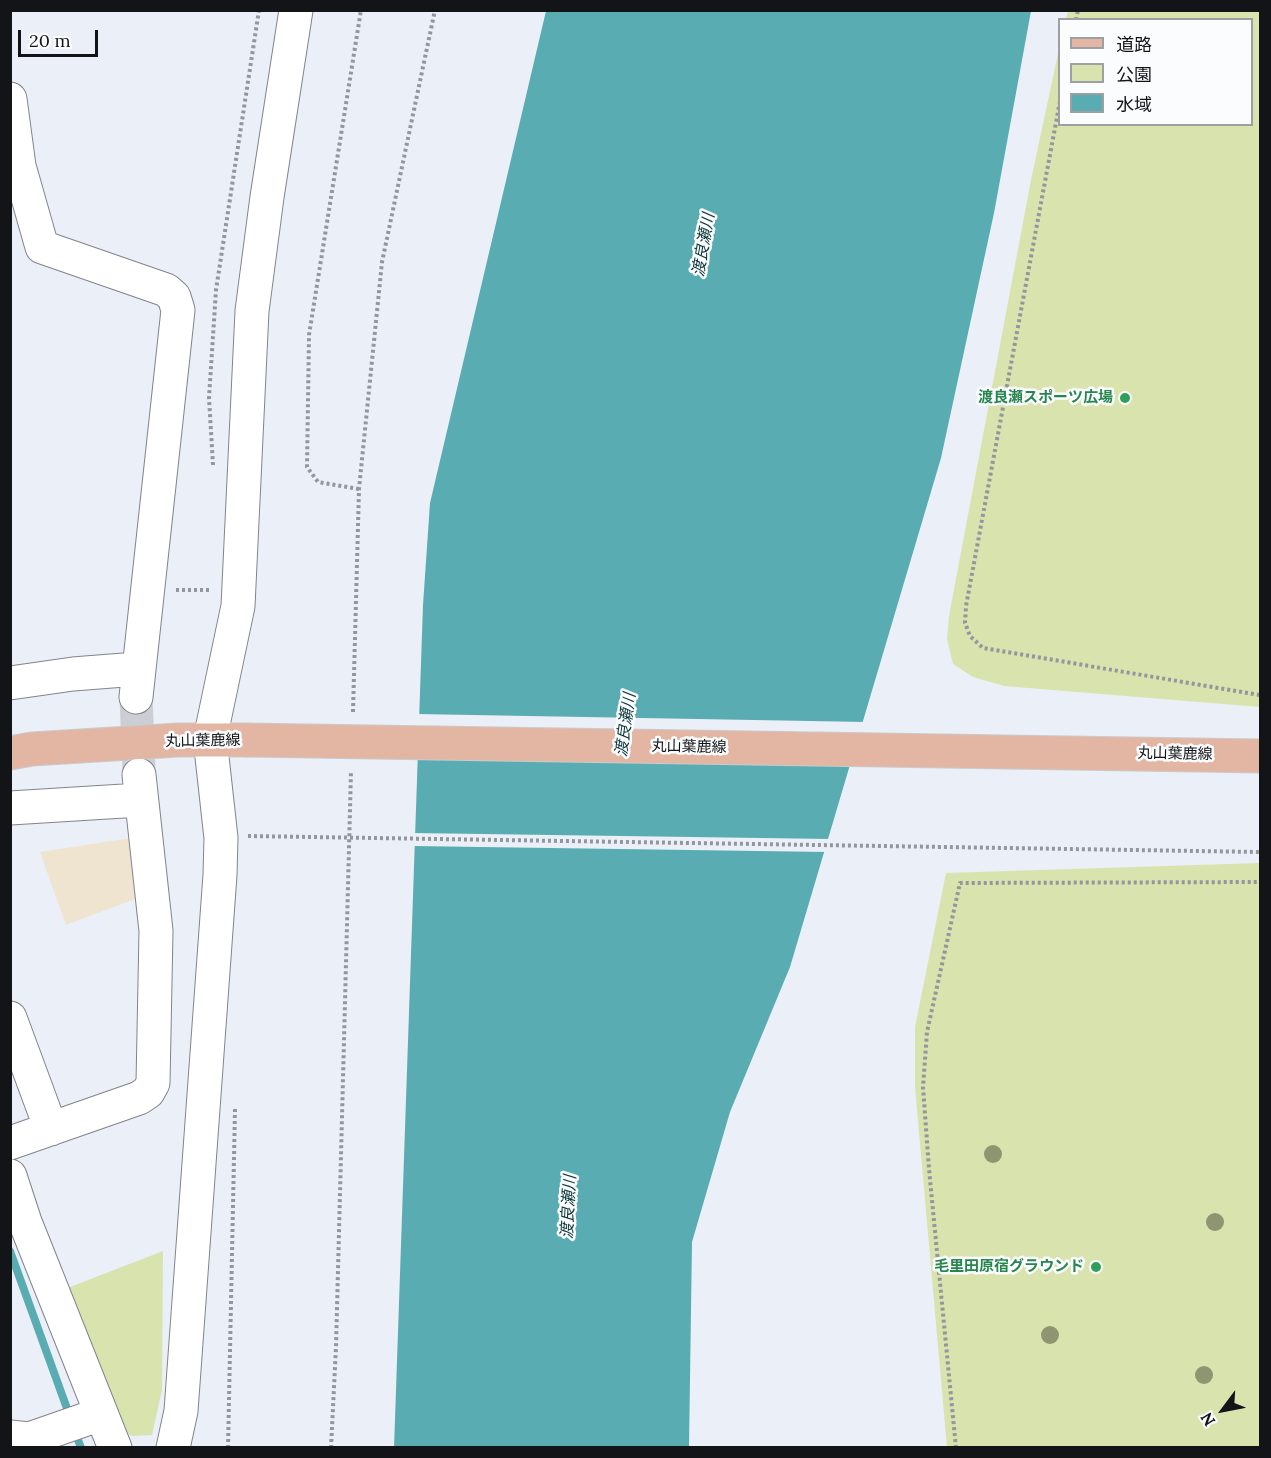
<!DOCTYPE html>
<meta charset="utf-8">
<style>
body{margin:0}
#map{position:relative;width:1271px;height:1458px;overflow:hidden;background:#ebeff7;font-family:Lora,"Noto Sans JP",serif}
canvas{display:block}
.frame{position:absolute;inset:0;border:12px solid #131417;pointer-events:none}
.legend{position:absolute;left:1058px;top:18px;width:195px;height:108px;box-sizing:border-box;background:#fbfcfe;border:2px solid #9e9fa2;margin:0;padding:8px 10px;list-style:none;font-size:18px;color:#131417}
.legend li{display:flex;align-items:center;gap:12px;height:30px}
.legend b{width:30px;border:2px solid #9e9fa2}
.north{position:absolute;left:1193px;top:1380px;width:60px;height:60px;-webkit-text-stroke:4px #fbfcfe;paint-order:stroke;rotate:238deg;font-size:16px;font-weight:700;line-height:24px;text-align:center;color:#131417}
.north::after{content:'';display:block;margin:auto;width:21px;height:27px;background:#131417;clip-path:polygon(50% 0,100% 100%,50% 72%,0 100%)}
.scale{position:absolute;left:18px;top:30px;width:80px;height:27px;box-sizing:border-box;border:3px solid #131417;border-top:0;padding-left:8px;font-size:18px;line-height:21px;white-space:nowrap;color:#131417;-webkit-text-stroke:4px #fbfcfe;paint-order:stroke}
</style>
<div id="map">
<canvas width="1271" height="1458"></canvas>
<div class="frame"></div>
<ul class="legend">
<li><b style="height:8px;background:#e2b6a2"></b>道路</li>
<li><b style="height:16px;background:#d9e3ae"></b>公園</li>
<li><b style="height:16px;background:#5aacb3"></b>水域</li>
</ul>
<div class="north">N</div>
<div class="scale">20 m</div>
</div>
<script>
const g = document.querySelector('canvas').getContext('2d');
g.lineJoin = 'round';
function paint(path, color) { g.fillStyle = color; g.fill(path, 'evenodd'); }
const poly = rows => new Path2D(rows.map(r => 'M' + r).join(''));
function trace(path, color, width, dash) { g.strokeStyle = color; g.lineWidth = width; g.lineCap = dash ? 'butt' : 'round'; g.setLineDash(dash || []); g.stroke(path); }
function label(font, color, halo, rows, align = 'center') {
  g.font = font + ' Lora,"Noto Sans JP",serif'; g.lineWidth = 5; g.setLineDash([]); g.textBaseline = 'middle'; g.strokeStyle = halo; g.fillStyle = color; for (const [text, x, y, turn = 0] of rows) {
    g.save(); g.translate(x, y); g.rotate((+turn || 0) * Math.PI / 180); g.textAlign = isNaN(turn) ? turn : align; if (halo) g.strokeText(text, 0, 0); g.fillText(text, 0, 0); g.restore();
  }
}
paint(poly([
 [132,838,138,898,66,925,40,852]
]), '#efe4cf');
paint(poly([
 [1068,11,1260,11,1260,707,1004,686,973,677,953,664,947,639,949,616,1031,180,1059,49,1060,124,1252,124,1252,20,1066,19],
 [1260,863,1260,1447,947,1447,915,1087,915,1027,946,873],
 [163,1251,162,1390,152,1435,132,1436,116,1425,65,1289]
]), '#d9e3ae');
paint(poly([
 [546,11,1031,11,994,213,941,458,790,967,730,1112,692,1242,689,1447,394,1448,423,605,430,503]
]), '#5aacb3');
paint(poly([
 [416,714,866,722,854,762,415,755],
 [412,833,831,839,827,852,412,846]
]), '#ebeff7');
trace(poly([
 [10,1251,69,1414],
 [77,1437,81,1448]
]), '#5aacb3', 8);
trace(poly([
 [136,697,139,770]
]), '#cbced5', 33, [33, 16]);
const minor = poly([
 [10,99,19,166,42,247,166,290,174,297,178,310,136,697],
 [10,683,73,674,137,669],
 [10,808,140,800],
 [10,1018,51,1129],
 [10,1143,139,1098,148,1092,153,1083,156,931,139,775],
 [10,1176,25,1222,115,1448],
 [10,1437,29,1439,101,1414],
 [173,1448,181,1411,220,875,221,838,210,739,238,606,252,311,267,197,296,10]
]);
const major = poly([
 [10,753,32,749,178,740,246,740]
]);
trace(minor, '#81848b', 35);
trace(major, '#cbcbcc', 35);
trace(poly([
 [1076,20,1078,10],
 [1060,101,966,606,965,623,970,636,983,648,1260,695],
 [213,465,209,398,216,290,259,10],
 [359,489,318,482,307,467,309,335,361,10],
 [176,590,210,590],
 [353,712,359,489,382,262,435,10],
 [228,1448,235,1109],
 [331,1448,336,1347,351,771],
 [956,1448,929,1169,923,1087,927,1032,960,883,1260,882]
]), '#93969c', 4, [3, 3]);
trace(minor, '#fff', 33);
trace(major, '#e2b6a2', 33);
const majorBridge = poly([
 [246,740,1260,756]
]);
trace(majorBridge, '#cbcbcc', 35, []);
trace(poly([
 [248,836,1260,852]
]), '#93969c', 4, [3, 3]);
trace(majorBridge, '#e2b6a2', 33);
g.fillStyle = '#8f9570';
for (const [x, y] of [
 [993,1154],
 [1215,1222],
 [1050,1335],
 [1204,1375]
]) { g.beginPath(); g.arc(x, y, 9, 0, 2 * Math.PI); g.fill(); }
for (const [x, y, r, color] of [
 [1125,398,6,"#2e9e5b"],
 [1096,1267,6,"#2e9e5b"]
]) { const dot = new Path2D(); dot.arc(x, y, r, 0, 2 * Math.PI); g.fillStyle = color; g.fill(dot); trace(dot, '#fbfcfe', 2); }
label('bold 15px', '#27864d', '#fbfcfe', [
 ["渡良瀬スポーツ広場",1113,398],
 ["毛里田原宿グラウンド",1084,1267]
], 'right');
label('15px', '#131417', '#fbfcfe', [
 ["丸山葉鹿線",203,741,-1],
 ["丸山葉鹿線",689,747,1],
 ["丸山葉鹿線",1175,754,1]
]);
label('italic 16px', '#0b3538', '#fbfcfe', [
 ["渡良瀬川",704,245,-80],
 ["渡良瀬川",626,725,-82],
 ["渡良瀬川",569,1207,-87]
]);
</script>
